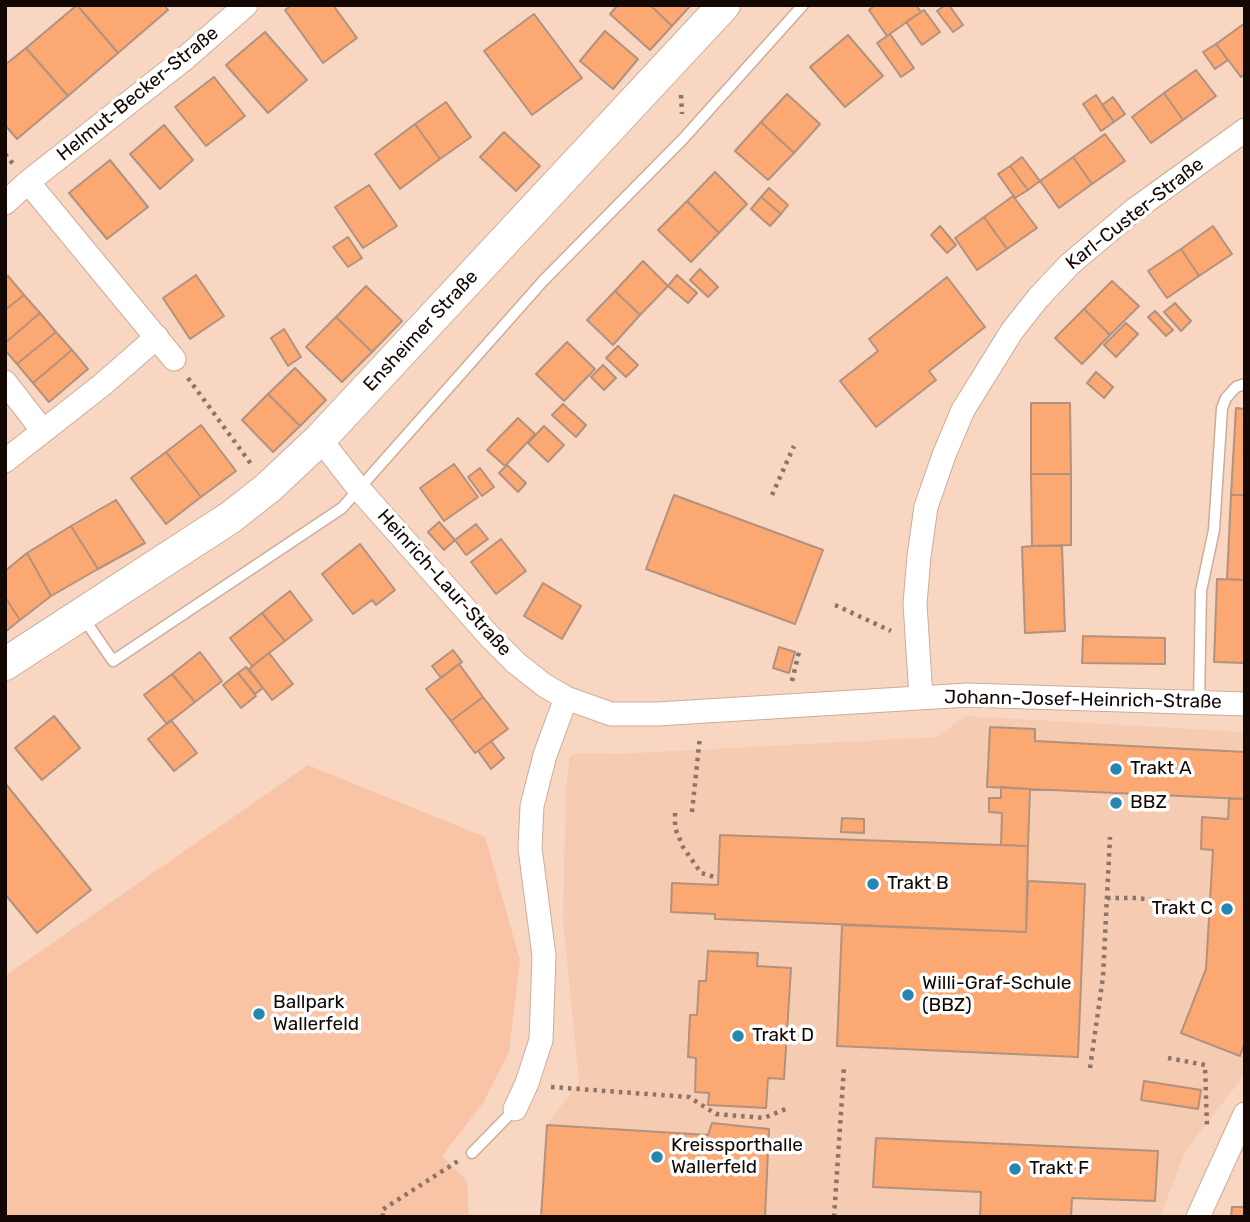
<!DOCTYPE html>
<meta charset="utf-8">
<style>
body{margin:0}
#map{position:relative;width:1250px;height:1222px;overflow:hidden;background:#f9d6c1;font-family:Rubik,sans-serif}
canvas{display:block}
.frame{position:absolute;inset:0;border:7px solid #130803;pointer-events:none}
</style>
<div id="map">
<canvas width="1250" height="1222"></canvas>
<div class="frame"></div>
</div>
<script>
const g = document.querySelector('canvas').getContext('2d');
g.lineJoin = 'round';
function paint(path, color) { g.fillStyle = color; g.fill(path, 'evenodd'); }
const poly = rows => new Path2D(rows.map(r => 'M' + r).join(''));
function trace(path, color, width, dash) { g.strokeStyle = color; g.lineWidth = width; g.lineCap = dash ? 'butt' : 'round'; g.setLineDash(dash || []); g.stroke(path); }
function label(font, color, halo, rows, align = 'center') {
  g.font = font + ' Rubik,sans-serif'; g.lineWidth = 7; g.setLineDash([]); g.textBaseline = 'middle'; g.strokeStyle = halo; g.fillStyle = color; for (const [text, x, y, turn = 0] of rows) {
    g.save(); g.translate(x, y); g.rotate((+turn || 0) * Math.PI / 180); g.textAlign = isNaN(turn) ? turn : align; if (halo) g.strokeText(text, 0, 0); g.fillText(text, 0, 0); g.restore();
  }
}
paint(poly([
 [965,716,1245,732,1245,1068,1239,1082,1186,1150,1160,1217,764,1217,769,1129,712,1123,708,1135,547,1125,579,1082,563,921,566,786,570,756,579,753,617,754,937,737]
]), '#f5cbb2');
paint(poly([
 [308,765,485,837,520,960,509,1052,483,1103,442,1156,467,1181,469,1217,5,1217,5,976]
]), '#f8c4a5');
const building = poly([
 [77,5,118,53,68,96,26,48,77,5],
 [77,5,164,5,168,10,118,53,77,5],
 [292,5,333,5,357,38,323,63,285,10,292,5],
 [618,5,650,5,672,26,650,50,610,14,618,5],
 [650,5,691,5,672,26,650,5],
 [875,5,916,5,921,12,887,36,869,10,875,5],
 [945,5,949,5,963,25,953,32,937,11,945,5],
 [924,10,940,32,922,45,906,22,924,10],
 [534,14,582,78,532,115,484,51,534,14],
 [1245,23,1245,74,1241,77,1216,44,1245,23],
 [605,31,638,59,613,89,580,61,605,31],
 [265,32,307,80,268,113,226,65,265,32],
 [890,34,914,68,901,77,877,43,890,34],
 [848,35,883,76,845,107,810,67,848,35],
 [1216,44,1228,60,1215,69,1203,52,1216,44],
 [26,48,68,96,17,139,5,125,5,65,26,48],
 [1196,70,1216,96,1183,120,1164,93,1196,70],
 [214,77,245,116,206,146,175,107,214,77],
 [1164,93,1183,120,1151,143,1132,117,1164,93],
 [787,94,820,124,794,153,761,122,787,94],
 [1096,95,1114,122,1101,131,1083,104,1096,95],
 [1113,97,1125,114,1114,122,1102,105,1113,97],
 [446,102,471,137,440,159,415,124,446,102],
 [761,122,794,153,768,180,735,151,761,122],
 [415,124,440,159,400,189,375,154,415,124],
 [164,125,193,160,160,189,130,154,164,125],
 [504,132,540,166,516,191,480,157,504,132],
 [1105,134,1125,161,1092,184,1073,157,1105,134],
 [1022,157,1040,181,1028,190,1010,166,1022,157],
 [1073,157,1092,184,1059,208,1040,181,1073,157],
 [110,160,148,207,107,239,69,193,110,160],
 [1010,166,1028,190,1015,198,998,174,1010,166],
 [715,172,747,204,719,233,687,201,715,172],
 [369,185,397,226,363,248,335,207,369,185],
 [769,188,788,205,781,214,761,197,769,188],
 [1013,196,1037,228,1007,249,984,217,1013,196],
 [761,197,781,214,770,226,751,209,761,197],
 [687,201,719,233,691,262,658,230,687,201],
 [984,217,1007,249,977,270,955,238,984,217],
 [940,226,956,245,947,253,931,235,940,226],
 [1213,226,1232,254,1199,276,1181,249,1213,226],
 [348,237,362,258,348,267,333,247,348,237],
 [1181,249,1199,276,1167,298,1148,271,1181,249],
 [643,261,668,286,640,315,615,291,643,261],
 [700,269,718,287,708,297,690,280,700,269],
 [196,275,224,316,190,339,163,298,196,275],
 [677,275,697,293,688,303,668,286,677,275],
 [8,276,24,295,5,310,5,278,8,276],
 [947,277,985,327,929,371,936,380,876,427,840,381,878,351,869,339,947,277],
 [1112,281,1139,306,1110,335,1084,309,1112,281],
 [366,286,402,321,372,352,336,317,366,286],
 [615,291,640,315,613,345,587,320,615,291],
 [24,295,40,313,5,343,5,310,24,295],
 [1175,303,1191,321,1181,331,1164,312,1175,303],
 [1084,309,1110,335,1082,364,1055,338,1084,309],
 [1155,311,1173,330,1166,336,1148,317,1155,311],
 [40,313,56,332,17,364,5,350,5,343,40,313],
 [336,317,372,352,342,382,306,347,336,317],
 [1126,323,1138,334,1116,357,1104,345,1126,323],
 [284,329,301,357,288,366,271,338,284,329],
 [56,332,72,350,33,383,17,364,56,332],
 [567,342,595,369,564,401,536,374,567,342],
 [618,346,638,365,626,377,606,358,618,346],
 [72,350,88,369,49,402,33,383,72,350],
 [603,365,616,378,604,390,591,377,603,365],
 [295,368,326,400,300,426,268,394,295,368],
 [1096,372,1113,387,1104,398,1087,383,1096,372],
 [268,394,300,426,273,452,242,420,268,394],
 [1031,403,1070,403,1071,474,1031,474,1031,403],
 [563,404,586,425,576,437,552,415,563,404],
 [1236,408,1245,409,1245,495,1231,495,1236,408],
 [518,418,535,434,505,466,487,450,518,418],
 [201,425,236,471,201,497,166,452,201,425],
 [544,426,564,445,548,462,528,443,544,426],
 [166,452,201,497,166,524,131,478,166,452],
 [454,464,478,497,444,521,420,488,454,464],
 [507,465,526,483,518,492,499,473,507,465],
 [480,468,494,487,482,496,468,477,480,468],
 [1031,474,1071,474,1071,545,1032,546,1031,474],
 [674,495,823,550,795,624,646,569,674,495],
 [1231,495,1245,495,1245,580,1227,579,1231,495],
 [116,500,145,543,98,569,71,526,116,500],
 [439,522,455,540,444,550,428,532,439,522],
 [476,524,488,539,466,555,455,540,476,524],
 [71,526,98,569,51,596,27,553,71,526],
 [501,539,526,571,496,594,471,562,501,539],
 [360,544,395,590,376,605,372,600,353,614,322,574,360,544],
 [1032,546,1062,546,1065,631,1025,633,1022,547,1032,546],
 [27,553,51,596,20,620,5,597,5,571,27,553],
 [1217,579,1245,580,1245,663,1214,662,1217,579],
 [543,583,581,606,562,639,524,616,543,583],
 [290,591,312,620,285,641,262,613,290,591],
 [5,597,20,620,5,632,5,597],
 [262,613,285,641,252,666,230,638,262,613],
 [1083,636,1165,638,1165,664,1082,663,1083,636],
 [779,647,795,652,789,673,773,668,779,647],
 [453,650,462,662,441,678,432,666,453,650],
 [200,652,222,681,195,702,172,674,200,652],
 [269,653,293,684,272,700,249,669,269,653],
 [459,664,483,697,451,721,426,689,459,664],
 [246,667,263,688,255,694,238,673,246,667],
 [238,673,256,696,241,708,223,685,238,673],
 [172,674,195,702,167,724,144,695,172,674],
 [483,697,508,729,475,753,451,721,483,697],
 [54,716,80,748,42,780,15,748,54,716],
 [171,720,197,753,174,771,148,739,171,720],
 [990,727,1035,729,1035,741,1245,752,1245,799,987,787,990,727],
 [491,741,504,758,491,769,478,751,491,741],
 [5,783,91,890,37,933,5,894,5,783],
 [1001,787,1030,789,1028,846,1001,845,1002,813,989,812,989,798,1001,798,1001,787],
 [1229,798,1245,799,1245,1042,1240,1056,1181,1033,1206,969,1213,850,1201,849,1202,817,1228,819,1229,798],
 [842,818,864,819,864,833,841,832,842,818],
 [720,835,1028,846,1026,932,715,919,715,914,671,912,672,883,718,885,720,835],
 [1028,881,1085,884,1078,1057,837,1046,842,925,1026,932,1028,881],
 [708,951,758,953,757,966,791,968,784,1079,768,1078,766,1108,708,1105,709,1093,695,1092,696,1058,688,1057,690,1015,697,1015,699,981,706,981,708,951],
 [1144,1081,1201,1090,1198,1109,1141,1100,1144,1081],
 [712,1123,769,1129,765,1217,541,1217,547,1125,708,1135,712,1123],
 [876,1138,1158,1151,1155,1201,1072,1198,1071,1217,980,1217,981,1192,873,1187,876,1138],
 [1232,1207,1245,1207,1245,1217,1231,1217,1232,1207]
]);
paint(building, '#fca873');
trace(building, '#b2917e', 2);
const lane = poly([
 [82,616,113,661,342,508,543,281,683,139,803,5],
 [1199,703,1201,591,1214,530,1222,408,1226,398,1236,387,1245,384],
 [472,1153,515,1109]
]);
const street = poly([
 [28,182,174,359],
 [5,203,28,182,183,60,246,5],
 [5,382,43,431],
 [320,439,359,489,491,638,516,663,544,685,566,698,611,714,657,714,968,695,1245,704],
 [5,461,102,385,157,337],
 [921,697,915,604,919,556,926,507,944,455,963,410,1012,331,1038,298,1070,264,1134,210,1245,130],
 [515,1109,527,1083,541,1040,544,956,530,848,532,806,545,755,566,698],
 [1198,1217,1245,1114]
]);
const secondary = poly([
 [5,664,231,517,269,487,320,439,724,5]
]);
trace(lane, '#cdac98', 13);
trace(street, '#cdac98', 25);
trace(secondary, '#cdac98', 34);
trace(poly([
 [681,95,682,114],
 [5,154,14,165],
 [188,378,251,464],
 [772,495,794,446],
 [835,605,891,631],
 [792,681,799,652],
 [692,812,700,736],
 [675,813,675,828,683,847,701,873,718,878],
 [1107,898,1136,898,1171,902],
 [1168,1058,1205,1065,1207,1127],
 [1090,1068,1103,977,1110,837],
 [551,1087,689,1097,716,1114,764,1118,788,1108],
 [383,1217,382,1210,458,1161],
 [834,1217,844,1067]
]), '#8c7567', 4.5, [3.5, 5]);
trace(lane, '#fff', 10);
trace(street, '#fff', 23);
trace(secondary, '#fff', 32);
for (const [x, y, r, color] of [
 [1116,769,7,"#2586b1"],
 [1116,803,7,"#2586b1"],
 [873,884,7,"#2586b1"],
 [1227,909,7,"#2586b1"],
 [908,995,7,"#2586b1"],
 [259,1014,7,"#2586b1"],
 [738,1036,7,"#2586b1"],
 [657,1157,7,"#2586b1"],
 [1015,1169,7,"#2586b1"]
]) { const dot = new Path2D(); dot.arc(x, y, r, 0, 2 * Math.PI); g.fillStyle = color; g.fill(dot); trace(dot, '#fff', 2.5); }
label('19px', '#130803', '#fff', [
 ["Helmut-Becker-Straße",138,94,-39],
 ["Karl-Custer-Straße",1135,214,-38],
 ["Ensheimer Straße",421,331,-47],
 ["Heinrich-Laur-Straße",444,583,48],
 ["Johann-Josef-Heinrich-Straße",1083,700,1]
]);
label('19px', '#130803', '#fff', [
 ["Trakt A",1130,769],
 ["BBZ",1130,803],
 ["Trakt B",887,884],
 ["Trakt C",1213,909,"right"],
 ["Willi-Graf-Schule",922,984],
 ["(BBZ)",922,1006],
 ["Ballpark",273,1003],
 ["Wallerfeld",273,1025],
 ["Trakt D",752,1036],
 ["Kreissporthalle",671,1146],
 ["Wallerfeld",671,1168],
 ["Trakt F",1029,1169]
], 'left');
</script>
